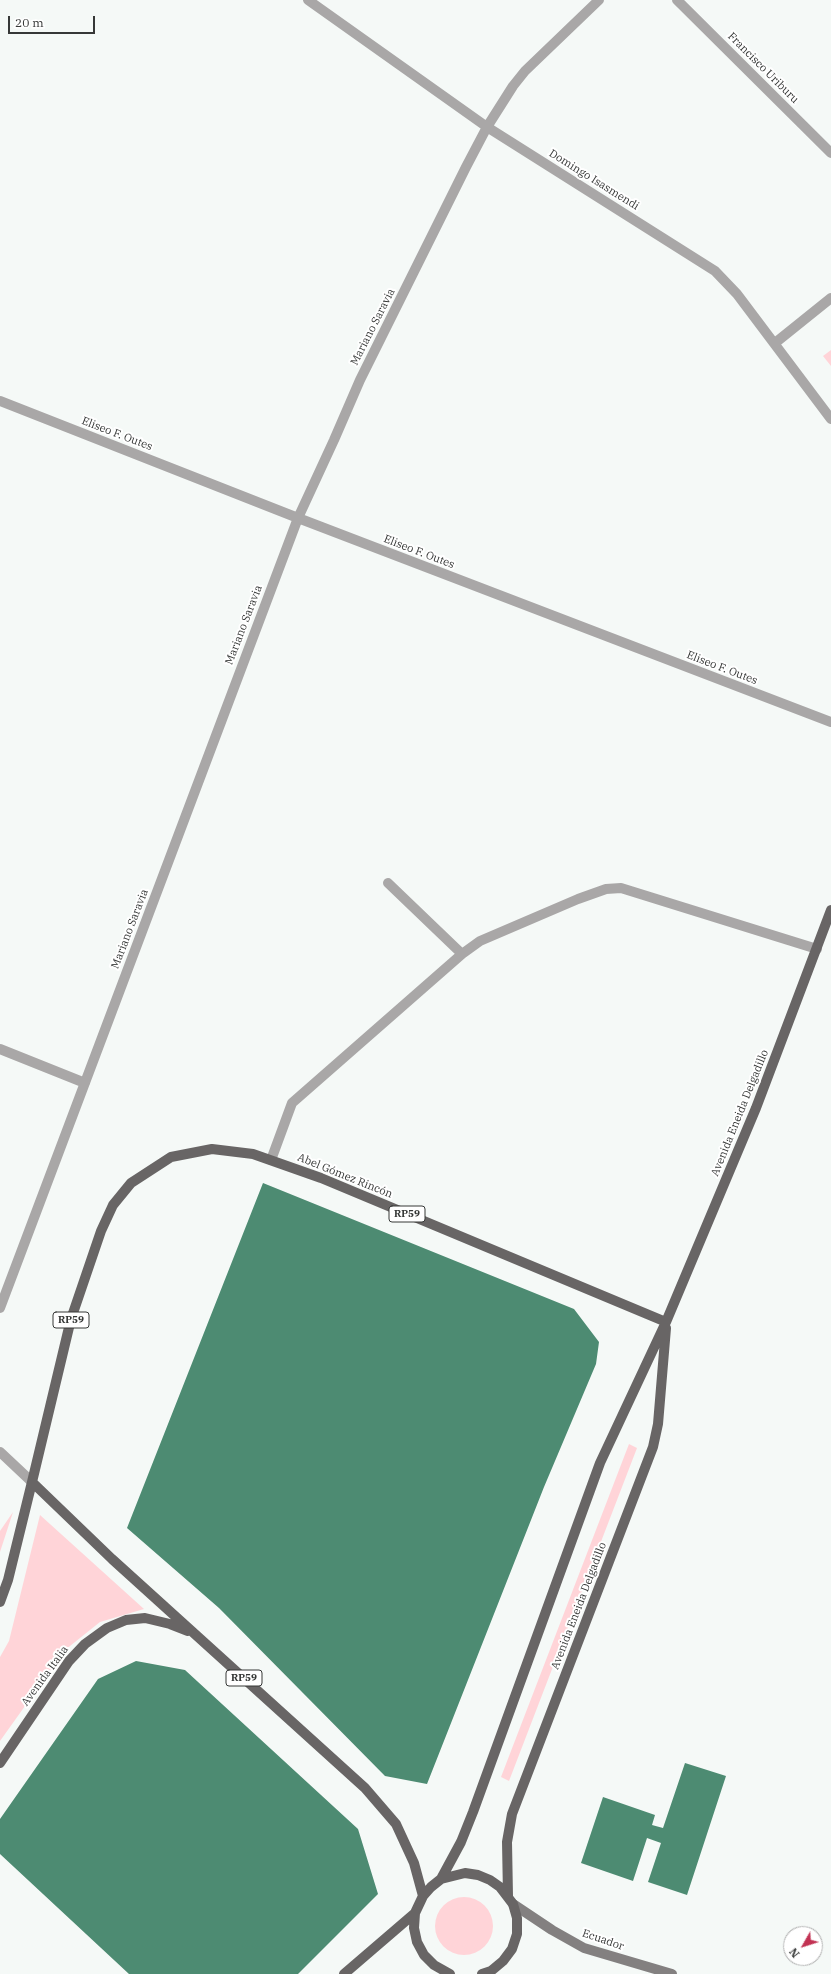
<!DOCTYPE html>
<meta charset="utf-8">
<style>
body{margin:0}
#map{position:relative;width:831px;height:1974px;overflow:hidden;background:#f5f9f7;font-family:"IBM Plex Serif",serif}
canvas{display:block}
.north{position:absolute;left:783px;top:1926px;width:40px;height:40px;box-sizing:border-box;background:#fff;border:1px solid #afafaf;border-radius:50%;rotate:231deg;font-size:11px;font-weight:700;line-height:16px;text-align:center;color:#363837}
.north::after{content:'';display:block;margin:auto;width:14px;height:18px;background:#c23253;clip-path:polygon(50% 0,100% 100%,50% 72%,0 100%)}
.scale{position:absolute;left:8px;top:16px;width:87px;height:18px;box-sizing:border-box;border:2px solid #363837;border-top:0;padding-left:5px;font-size:12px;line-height:14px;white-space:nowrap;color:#363837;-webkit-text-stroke:3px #fff;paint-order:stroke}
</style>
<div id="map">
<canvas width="831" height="1974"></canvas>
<div class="north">N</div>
<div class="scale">20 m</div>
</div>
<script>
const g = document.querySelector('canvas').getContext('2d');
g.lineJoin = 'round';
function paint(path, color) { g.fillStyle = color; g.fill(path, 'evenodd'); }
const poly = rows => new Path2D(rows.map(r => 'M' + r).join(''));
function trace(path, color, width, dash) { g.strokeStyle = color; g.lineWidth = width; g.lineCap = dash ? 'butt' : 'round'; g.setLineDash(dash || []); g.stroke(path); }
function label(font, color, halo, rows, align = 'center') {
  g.font = font + ' "IBM Plex Serif",serif'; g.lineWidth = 4; g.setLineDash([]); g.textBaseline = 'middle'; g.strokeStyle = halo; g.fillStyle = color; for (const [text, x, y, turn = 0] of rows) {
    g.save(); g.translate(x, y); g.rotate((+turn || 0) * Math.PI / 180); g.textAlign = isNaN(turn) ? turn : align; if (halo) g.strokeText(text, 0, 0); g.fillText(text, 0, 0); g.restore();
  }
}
paint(poly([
 [831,350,831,366,823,356],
 [629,1444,637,1448,509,1781,501,1777],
 [13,1512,0,1552,0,1531],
 [40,1515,144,1609,100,1622,65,1650,0,1741,0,1657,9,1641],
 '435 1926a29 29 0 1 1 58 0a29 29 0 1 1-58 0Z'
]), '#ffd4d8');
paint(poly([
 [263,1183,574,1309,599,1342,596,1364,544,1487,427,1784,385,1776,219,1608,127,1528],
 [136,1661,185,1670,358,1829,378,1894,298,1974,129,1974,0,1854,0,1819,98,1679],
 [685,1763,726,1776,687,1895,648,1882,661,1843,647,1838,633,1881,581,1863,603,1797,655,1815,652,1825,663,1828]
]), '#4d8b72');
trace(poly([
 [388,883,462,954],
 [271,1160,292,1103,462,954,480,941,578,899,606,889,621,888,817,949]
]), '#a9a7a7', 10);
trace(poly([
 [308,0,487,127,715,271,737,294,831,419],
 [677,0,831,153],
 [775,343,831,298],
 [0,401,298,518,831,722],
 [0,1049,85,1083],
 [0,1308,298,518,334,440,360,380,466,167,487,127,513,86,525,71,599,0],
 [0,1452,32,1482]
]), '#a9a7a7', 10);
trace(poly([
 [513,1904,552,1930,584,1948,672,1974]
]), '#838080', 10);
trace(poly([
 [32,1482,112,1559,365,1788,396,1824,414,1863,423,1896],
 [0,1602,8,1580,32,1482,71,1319,101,1231,113,1205,131,1183,171,1157,212,1149,253,1154,321,1178,666,1322],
 [0,1763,69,1661,85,1644,107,1628,126,1620,145,1618,170,1624,188,1631],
 [441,1879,461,1842,473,1812,600,1463,666,1322,756,1108,831,910],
 [508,1896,507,1842,512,1814,653,1447,658,1424,666,1328],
 [344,1974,415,1913],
 [450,1974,434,1965,424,1955,417,1942,414,1928,415,1913,423,1896,431,1887,441,1879,465,1873,478,1875,490,1880,500,1887,513,1904,517,1918,517,1934,512,1949,503,1961,491,1971,482,1974]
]), '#686565', 10);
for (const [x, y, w] of [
 [407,1214,36],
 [71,1320,36],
 [244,1678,36]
]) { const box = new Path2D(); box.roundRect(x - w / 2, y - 8, w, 16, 3); g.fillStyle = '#fff'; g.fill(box); trace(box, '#363837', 1); }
label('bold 10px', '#363837', null, [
 ["RP59",407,1214],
 ["RP59",71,1320],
 ["RP59",244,1678]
]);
label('11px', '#363837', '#fff', [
 ["Francisco Uriburu",763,68,45],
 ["Domingo Isasmendi",594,180,32],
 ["Mariano Saravia",373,327,-63],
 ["Eliseo F. Outes",117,434,21],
 ["Eliseo F. Outes",419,552,21],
 ["Mariano Saravia",244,625,-69],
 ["Eliseo F. Outes",722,668,21],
 ["Mariano Saravia",130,929,-69],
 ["Avenida Eneida Delgadillo",740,1113,-68],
 ["Abel Gómez Rincón",345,1176,22],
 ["Avenida Eneida Delgadillo",579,1606,-69],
 ["Avenida Italia",45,1676,-54],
 ["Ecuador",603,1940,19]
]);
</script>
